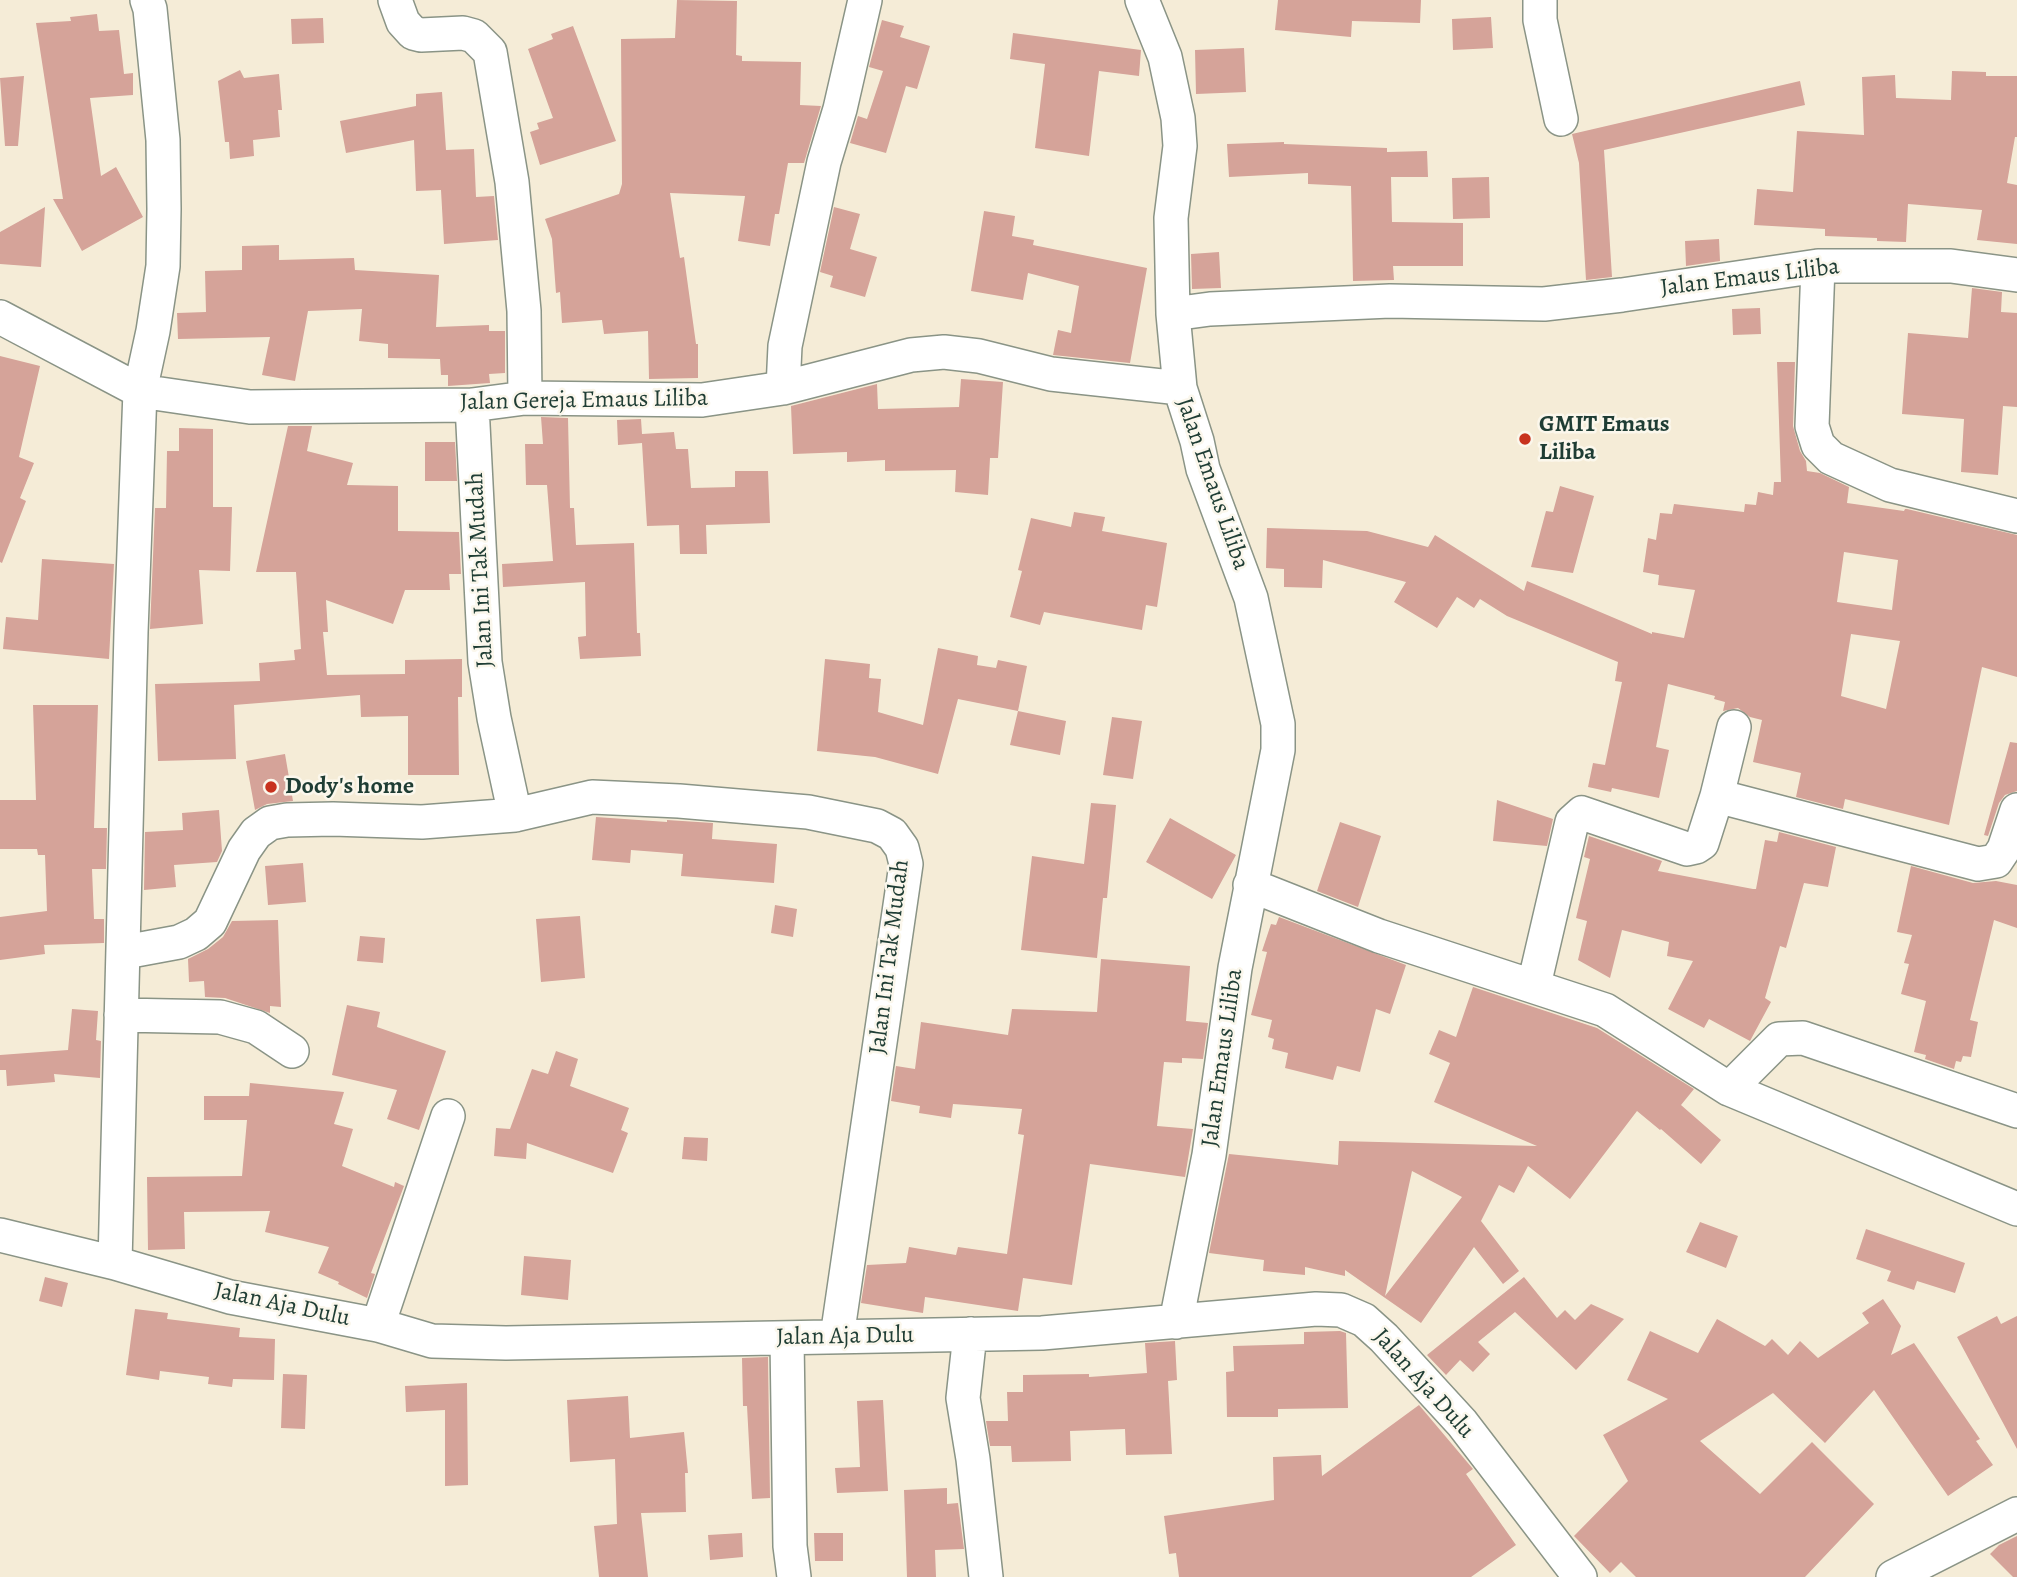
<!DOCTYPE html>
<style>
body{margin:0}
canvas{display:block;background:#f5ecd7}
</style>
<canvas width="2017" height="1577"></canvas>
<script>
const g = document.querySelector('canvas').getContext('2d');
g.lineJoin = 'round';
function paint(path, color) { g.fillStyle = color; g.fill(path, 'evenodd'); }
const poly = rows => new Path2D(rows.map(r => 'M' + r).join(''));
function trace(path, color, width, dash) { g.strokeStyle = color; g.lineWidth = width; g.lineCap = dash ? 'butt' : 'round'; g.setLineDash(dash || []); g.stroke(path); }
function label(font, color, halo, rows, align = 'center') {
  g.font = font + ' Alegreya,serif'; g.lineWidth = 5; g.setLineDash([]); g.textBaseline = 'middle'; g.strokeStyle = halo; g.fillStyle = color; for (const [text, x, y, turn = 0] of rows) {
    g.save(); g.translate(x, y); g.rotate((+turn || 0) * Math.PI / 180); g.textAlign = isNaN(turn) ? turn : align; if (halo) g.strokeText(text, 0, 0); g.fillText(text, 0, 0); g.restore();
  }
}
paint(poly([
 [677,0,737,1,736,55,742,56,742,61,801,62,800,105,821,106,804,163,788,163,779,214,775,214,770,246,738,241,745,196,670,193,680,258,684,257,696,344,698,344,698,378,649,379,648,331,604,334,602,320,562,323,560,292,556,293,552,239,545,219,619,194,622,184,621,39,675,38],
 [1278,0,1421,0,1420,23,1352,21,1351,37,1275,30],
 [97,14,99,31,119,30,124,74,133,73,133,95,90,98,101,176,116,167,143,217,82,251,53,199,63,199,36,23,71,21,70,17],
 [1491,17,1493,48,1453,50,1452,19],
 [323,18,324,43,292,44,291,19],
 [882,20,904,26,900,37,930,46,917,89,906,86,886,153,850,143,858,116,867,119,883,71,869,67],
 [573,26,616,141,540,165,530,132,539,129,537,123,553,118,528,49,553,39,551,34],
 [1013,33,1141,50,1139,76,1099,71,1089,156,1035,148,1045,64,1010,59],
 [1244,48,1246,92,1196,94,1195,50],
 [240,70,244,78,279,74,282,110,278,110,280,137,253,140,254,156,230,159,229,142,225,142,218,81],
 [1952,71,1986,72,1986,76,2017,76,2017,137,2015,137,2007,183,2017,185,2017,244,1977,240,1982,210,1908,204,1906,242,1877,241,1877,238,1825,236,1825,229,1754,225,1757,189,1793,192,1797,131,1864,135,1862,77,1895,75,1896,98,1951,100],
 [24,76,18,146,5,146,0,78],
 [1800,81,1805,105,1604,150,1612,277,1586,280,1579,163,1572,134],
 [442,92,446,150,474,149,476,197,494,196,498,240,444,244,441,190,416,191,414,140,346,153,340,121,416,106,416,94],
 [1284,142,1284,144,1387,148,1387,152,1427,151,1428,177,1391,177,1392,222,1463,223,1463,266,1393,266,1394,280,1353,281,1351,186,1308,184,1308,173,1229,177,1227,144],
 [1489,177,1490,218,1453,219,1452,178],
 [45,207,41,267,0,264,0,232],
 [834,207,860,214,850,249,877,257,865,297,830,287,833,276,820,272],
 [984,211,1015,216,1012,236,1034,240,1033,245,1147,268,1130,363,1053,355,1058,330,1071,333,1079,286,1028,273,1023,300,971,291],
 [1719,239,1720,261,1686,266,1685,241],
 [279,245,279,260,354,258,355,270,439,275,436,327,489,325,489,331,505,331,505,373,489,374,490,383,448,386,448,375,441,375,440,359,388,358,388,344,359,341,362,309,308,311,295,381,262,375,270,337,178,339,177,313,206,312,205,271,242,270,242,246],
 [1219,252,1221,288,1192,289,1191,254],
 [1972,288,2002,292,2001,312,2017,313,2017,407,2003,406,1998,475,1961,472,1964,419,1902,414,1908,333,1968,338],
 [1760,308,1761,334,1733,335,1732,309],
 [0,356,40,366,19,457,34,463,20,498,26,501,2,563,0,562],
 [1777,362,1795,362,1793,426,1800,451,1806,461,1807,471,1820,473,1849,487,1847,503,1904,511,1905,509,1907,509,2017,535,2017,677,1982,667,1949,825,1845,799,1843,809,1796,797,1801,773,1753,762,1762,720,1750,717,1738,708,1723,711,1725,702,1714,699,1715,696,1668,684,1656,747,1669,750,1659,798,1612,788,1611,792,1588,787,1593,763,1605,765,1622,682,1615,681,1618,662,1507,616,1480,599,1474,608,1457,597,1437,628,1394,602,1406,582,1323,560,1322,588,1284,587,1284,569,1266,568,1267,528,1367,531,1428,547,1435,535,1524,591,1527,581,1652,634,1652,632,1684,638,1695,590,1658,585,1659,575,1643,572,1648,538,1656,540,1660,513,1672,514,1674,504,1744,512,1745,504,1756,505,1758,492,1773,495,1774,482,1781,482],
 [1844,552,1898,560,1892,610,1837,602],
 [1851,634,1900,641,1886,709,1841,696],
 [961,379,1003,382,998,458,990,458,988,495,955,492,956,470,885,471,885,460,847,462,847,452,793,454,791,406,877,384,878,409,959,407],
 [541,417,568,418,570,508,574,508,576,545,634,543,637,633,640,633,641,656,580,659,578,637,586,636,585,582,503,587,502,564,553,561,547,485,526,485,525,444,543,444],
 [641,419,642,434,674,432,676,449,688,449,691,488,735,487,735,471,768,471,770,523,706,525,707,554,680,554,679,525,647,526,642,443,618,445,617,420],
 [288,426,312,426,307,451,353,463,347,485,398,486,398,531,459,532,461,574,449,574,450,590,405,590,393,624,326,600,328,632,323,632,327,675,405,674,405,660,462,659,462,697,458,697,459,775,408,775,408,716,361,717,360,695,234,705,236,759,158,761,155,684,260,681,259,663,295,660,294,650,301,649,296,572,256,572],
 [179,428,213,429,213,507,232,507,230,571,199,570,203,624,150,629,155,508,166,508,167,451,179,451],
 [425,442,455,442,457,481,425,481],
 [1560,486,1594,496,1573,573,1531,567,1546,511,1553,512],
 [1074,512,1105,517,1102,531,1167,543,1157,607,1146,605,1142,630,1044,612,1040,625,1010,617,1022,571,1018,570,1031,518,1071,527],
 [42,559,114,564,109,659,3,649,6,617,38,620],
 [938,648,978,656,977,665,996,668,998,660,1027,666,1018,711,958,699,938,774,875,757,817,751,825,659,870,664,869,678,881,679,878,712,923,725],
 [33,705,98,705,94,828,107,828,106,869,92,869,94,919,104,919,104,943,44,945,45,954,0,960,0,917,47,911,45,855,38,855,37,849,0,849,0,800,36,800],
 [1018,711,1066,721,1060,755,1010,745],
 [1112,717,1142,721,1133,779,1103,775],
 [2010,742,2017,743,2017,791,2005,795,1999,803,1988,836,1984,835],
 [285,754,293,801,267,804,255,810,246,761],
 [1497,800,1553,819,1547,846,1493,841],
 [1091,803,1116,805,1107,898,1103,898,1097,958,1021,950,1032,856,1084,864],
 [219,810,222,851,217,862,174,865,176,887,144,890,145,832,183,830,182,813],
 [596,817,667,822,667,820,713,823,712,839,777,844,774,883,681,876,683,854,631,850,630,863,592,860],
 [1170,818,1236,855,1212,899,1146,862],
 [1340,822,1381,836,1358,907,1317,891],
 [1779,832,1836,847,1828,887,1804,883,1786,948,1780,946,1765,998,1771,1002,1750,1041,1709,1019,1704,1028,1668,1009,1693,961,1667,956,1669,942,1622,930,1610,978,1578,960,1587,921,1576,918,1590,859,1584,857,1589,836,1662,861,1658,871,1753,889,1756,889,1765,840,1777,842],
 [303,863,306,902,268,905,265,866],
 [1911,866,1973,883,1996,881,2017,885,2017,928,1994,920,1970,1020,1978,1022,1971,1057,1963,1056,1961,1062,1956,1061,1954,1069,1925,1059,1926,1055,1914,1052,1926,1001,1901,994,1909,964,1904,963,1912,935,1897,932],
 [775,905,797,909,793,937,771,933],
 [580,916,585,978,541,982,536,919],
 [1279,917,1406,965,1390,1014,1376,1009,1360,1072,1337,1066,1333,1080,1285,1068,1288,1053,1272,1049,1274,1039,1268,1037,1272,1020,1251,1015,1267,952,1262,951,1271,924,1276,925],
 [278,920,281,1007,270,1006,270,1013,225,998,205,997,204,981,189,982,188,959,208,949,223,937,232,921],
 [360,936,385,938,383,963,357,961],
 [1101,959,1190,966,1186,1021,1208,1023,1203,1059,1182,1058,1182,1063,1164,1062,1157,1126,1193,1129,1185,1177,1090,1164,1072,1285,1023,1278,1018,1311,925,1297,923,1313,861,1303,867,1265,906,1263,909,1247,956,1255,958,1247,1007,1254,1024,1135,1018,1134,1022,1109,953,1104,951,1118,919,1113,920,1106,891,1101,896,1066,915,1069,921,1022,1008,1035,1012,1009,1097,1012],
 [1473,987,1597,1028,1694,1089,1681,1105,1721,1140,1701,1164,1661,1129,1660,1130,1637,1111,1570,1199,1528,1166,1514,1193,1499,1185,1481,1221,1519,1271,1503,1284,1474,1247,1421,1323,1345,1270,1345,1276,1305,1267,1305,1275,1263,1271,1264,1260,1209,1253,1229,1154,1338,1165,1339,1141,1537,1146,1434,1102,1450,1063,1429,1054,1439,1030,1456,1037],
 [1412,1171,1462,1197,1385,1296],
 [347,1005,380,1012,377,1027,446,1051,419,1130,387,1119,397,1090,332,1075],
 [72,1009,98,1011,96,1040,101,1041,100,1078,54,1074,55,1082,7,1086,6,1070,0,1070,0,1055,68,1050],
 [556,1051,578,1059,570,1086,629,1108,621,1130,628,1133,613,1173,527,1143,526,1159,494,1156,496,1128,510,1129,532,1069,548,1074],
 [250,1083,344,1092,334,1124,353,1129,342,1166,394,1187,395,1182,404,1186,371,1273,375,1274,367,1298,338,1284,339,1282,318,1273,329,1247,265,1232,270,1211,184,1212,185,1249,148,1250,147,1177,242,1176,247,1120,204,1120,204,1096,249,1096],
 [684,1137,708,1138,707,1161,682,1159],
 [1700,1222,1738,1236,1726,1268,1686,1252],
 [1866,1229,1965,1263,1955,1293,1917,1281,1914,1290,1887,1281,1891,1271,1856,1259],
 [524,1256,571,1260,568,1300,521,1295],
 [45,1277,68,1283,62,1307,39,1301],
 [1524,1277,1557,1318,1565,1310,1575,1320,1591,1304,1624,1319,1576,1370,1515,1312,1478,1342,1490,1354,1473,1372,1460,1360,1446,1375,1427,1355],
 [1883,1299,1901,1326,1891,1355,1914,1343,1980,1439,1976,1441,1993,1465,1948,1496,1874,1390,1825,1443,1773,1393,1700,1441,1760,1494,1812,1442,1874,1504,1805,1577,1636,1577,1621,1562,1610,1573,1574,1536,1628,1481,1603,1435,1668,1399,1627,1380,1650,1331,1698,1353,1717,1319,1765,1346,1772,1339,1788,1355,1800,1341,1818,1358,1869,1323,1862,1313],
 [135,1309,168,1313,167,1319,240,1328,239,1337,275,1339,274,1380,233,1379,232,1387,208,1384,209,1377,160,1371,159,1380,126,1375],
 [1997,1316,2001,1324,2017,1316,2017,1449,1957,1337],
 [1340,1331,1346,1333,1348,1408,1278,1409,1278,1417,1227,1417,1226,1372,1234,1371,1233,1346,1304,1344,1304,1332],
 [1175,1341,1177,1380,1168,1381,1172,1454,1126,1455,1125,1429,1070,1431,1071,1461,1012,1462,1011,1446,990,1446,986,1421,1008,1421,1007,1392,1023,1392,1023,1375,1089,1374,1089,1377,1147,1373,1145,1343],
 [768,1357,770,1498,752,1499,747,1406,743,1406,742,1358],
 [283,1374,307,1375,305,1429,281,1428],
 [467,1383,468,1485,445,1486,445,1410,406,1412,405,1386],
 [628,1396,630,1438,684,1432,688,1473,685,1473,686,1512,641,1513,648,1577,599,1577,594,1526,617,1524,615,1459,570,1462,567,1400],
 [883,1400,888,1491,837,1493,835,1468,860,1467,857,1401],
 [1419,1405,1473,1469,1466,1474,1516,1545,1471,1577,1179,1577,1176,1553,1169,1554,1164,1516,1274,1500,1273,1457,1321,1455,1322,1476],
 [947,1488,947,1504,958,1503,964,1549,935,1550,936,1577,907,1577,904,1490],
 [742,1533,743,1557,710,1560,708,1535],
 [814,1533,843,1533,843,1561,815,1561],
 [2017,1536,2017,1577,2013,1577,1990,1554,1999,1545]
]), '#d5a399');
const minor = poly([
 [395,0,403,22,413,33,421,35,463,33,474,36,490,52,512,182,524,311,525,398],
 [1142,0,1165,57,1178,118,1180,146,1171,218,1173,314],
 [1540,0,1540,20,1561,119],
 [1818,266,1812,426,1818,445,1831,458,1890,485,2017,516],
 [0,317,140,391,250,407,472,405,525,398,702,400,783,388,911,355,944,352,979,356,1051,374,1180,388],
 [783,388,785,346,824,162,840,109,865,0],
 [1717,796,1734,727],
 [515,815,592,797,679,801,808,812,877,826,892,834,902,848,906,864,903,885,837,1337],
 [1250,885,1379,936,1605,1010,1729,1089,2017,1209],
 [125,952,179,942,196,934,210,922,244,850,256,833,270,823,287,820,333,819,422,822,515,815,494,718,485,662,472,405],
 [1534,985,1572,822,1582,813,1687,849,1696,847,1702,843,1717,796,1978,864,1996,861,2004,849,2017,810],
 [121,1015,220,1017,256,1027,292,1051],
 [1729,1089,1779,1039,1803,1038,2017,1111],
 [0,1235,115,1263,230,1297,378,1325,432,1341,506,1343,1042,1333,1316,1309,1341,1310,1364,1320,1384,1338,1462,1423,1580,1577],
 [115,1263,131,632,140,391,153,331,163,266,164,209,163,140,150,9,147,0],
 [1176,1322,1209,1155,1235,968,1278,750,1278,724,1251,598,1203,469,1197,441,1180,388,1173,314,1210,309,1390,301,1544,304,1622,295,1818,266,1951,266,2017,275],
 [378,1325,448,1116],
 [970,1334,963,1398,973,1459,986,1577],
 [787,1339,790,1546,794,1577],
 [1893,1577,2017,1514]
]);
trace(minor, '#8a9486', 36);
trace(minor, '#fff', 33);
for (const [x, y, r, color] of [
 [1525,439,7,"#c8321e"],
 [271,787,7,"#c8321e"]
]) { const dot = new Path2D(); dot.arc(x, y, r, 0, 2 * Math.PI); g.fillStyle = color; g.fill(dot); trace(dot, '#fbf7ec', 2.5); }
label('24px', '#1f3d34', '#fbf7ec', [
 ["Jalan Emaus Liliba",1750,278,-7],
 ["Jalan Gereja Emaus Liliba",584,401,-1],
 ["Jalan Emaus Liliba",1212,484,71],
 ["Jalan Ini Tak Mudah",481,570,-93],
 ["Jalan Ini Tak Mudah",890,957,-83],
 ["Jalan Emaus Liliba",1223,1058,-82],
 ["Jalan Aja Dulu",282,1305,12],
 ["Jalan Aja Dulu",845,1337,-1],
 ["Jalan Aja Dulu",1423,1384,48]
]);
label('bold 24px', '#1f3d34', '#fbf7ec', [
 ["GMIT Emaus",1539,425],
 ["Liliba",1539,453],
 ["Dody's home",285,787]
], 'left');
</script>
